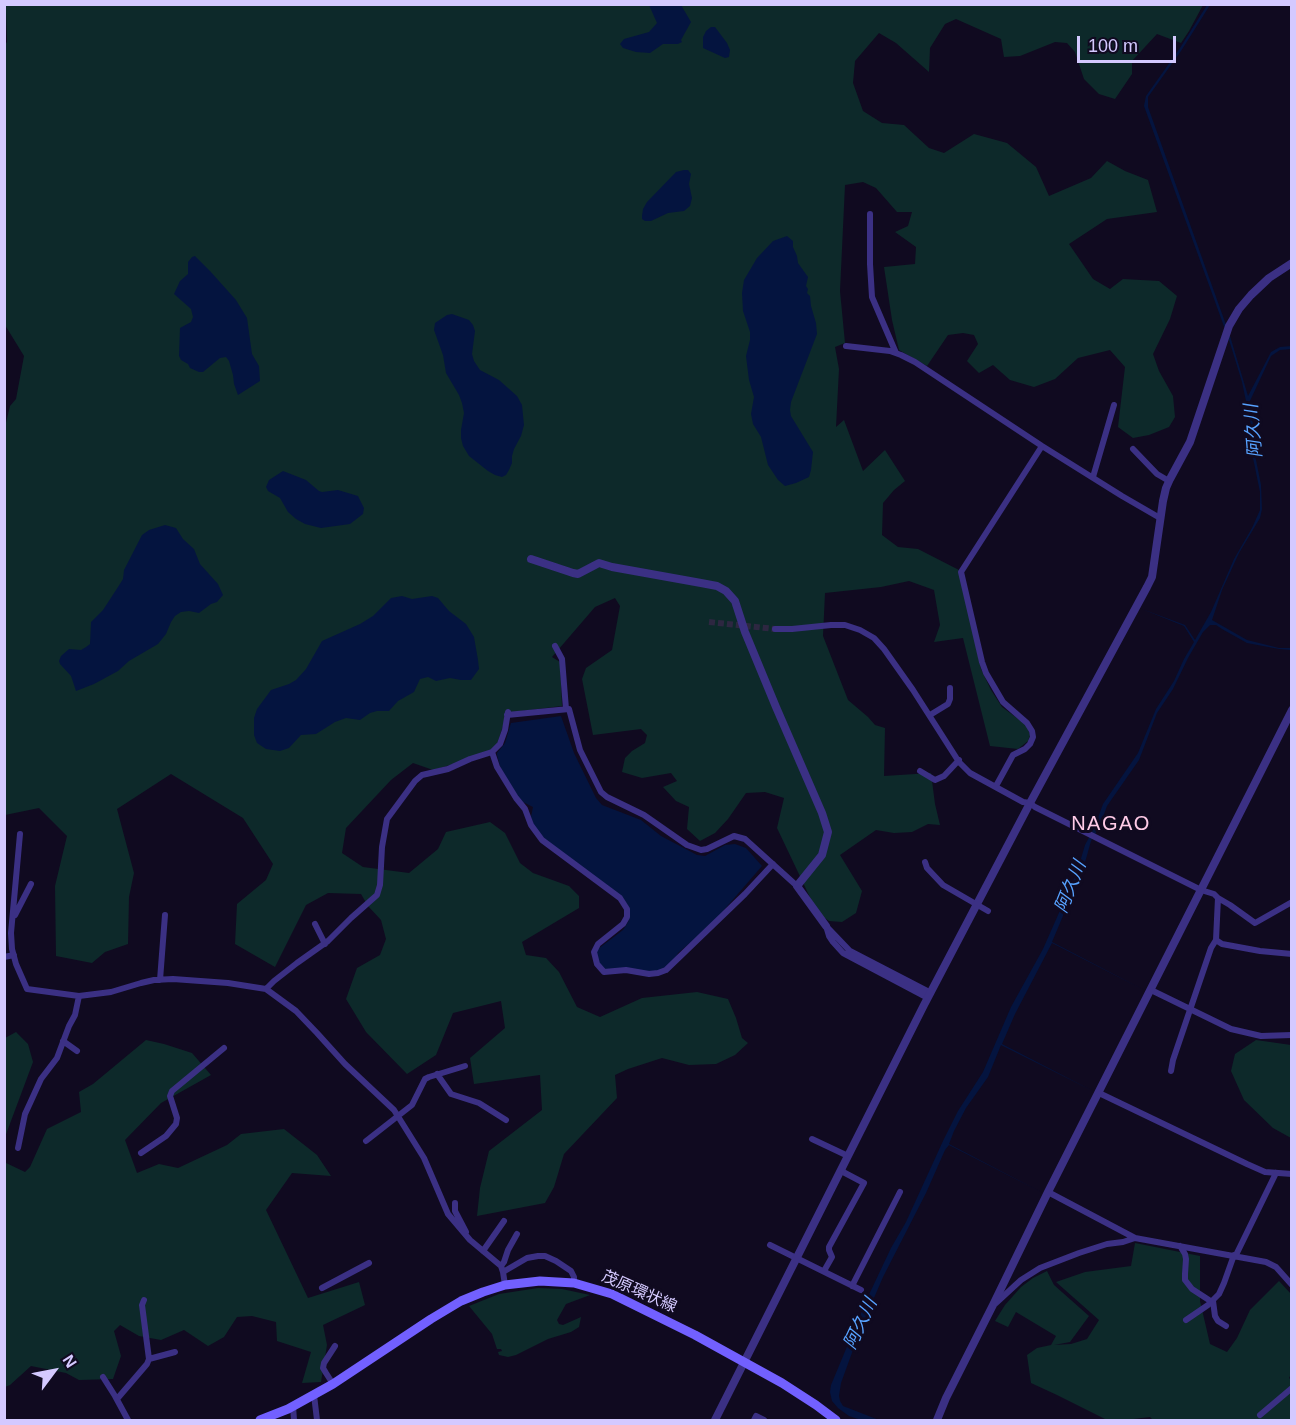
<!DOCTYPE html>
<meta charset="utf-8">
<style>
body{margin:0}
#map{position:relative;width:1296px;height:1425px;overflow:hidden;background:#100a20;font-family:Helvetica,sans-serif}
canvas{display:block}
.frame{position:absolute;inset:0;border:6px solid #d4c9ff;pointer-events:none}
.north{position:absolute;left:24px;top:1341px;width:60px;height:60px;-webkit-text-stroke:4px #100a20;paint-order:stroke;rotate:58deg;font-size:16px;font-weight:700;line-height:24px;text-align:center;color:#d4c9ff}
.north::after{content:'';display:block;margin:auto;width:21px;height:27px;background:#d4c9ff;clip-path:polygon(50% 0,100% 100%,50% 72%,0 100%)}
.scale{position:absolute;left:1077px;top:36px;width:99px;height:27px;box-sizing:border-box;border:3px solid #d4c9ff;border-top:0;padding-left:8px;font-size:18px;line-height:21px;white-space:nowrap;color:#d4c9ff;-webkit-text-stroke:4px #100a20;paint-order:stroke}
</style>
<div id="map">
<canvas width="1296" height="1425"></canvas>
<div class="frame"></div>
<div class="north">N</div>
<div class="scale">100 m</div>
</div>
<script>
const g = document.querySelector('canvas').getContext('2d');
g.lineJoin = 'round';
function paint(path, color) { g.fillStyle = color; g.fill(path, 'evenodd'); }
const poly = rows => new Path2D(rows.map(r => 'M' + r).join(''));
function trace(path, color, width, dash) { g.strokeStyle = color; g.lineWidth = width; g.lineCap = dash ? 'butt' : 'round'; g.setLineDash(dash || []); g.stroke(path); }
function label(font, color, halo, rows, align = 'center') {
  g.font = font + ' Helvetica,"Noto Sans JP",sans-serif'; g.lineWidth = 6; g.setLineDash([]); g.textBaseline = 'middle'; g.strokeStyle = halo; g.fillStyle = color; for (const [text, x, y, turn = 0] of rows) {
    g.save(); g.translate(x, y); g.rotate((+turn || 0) * Math.PI / 180); g.textAlign = isNaN(turn) ? turn : align; if (halo) g.strokeText(text, 0, 0); g.fillText(text, 0, 0); g.restore();
  }
}
paint(poly([
 [5,4,1203,5,1189,31,1181,43,1157,34,1132,61,1132,74,1115,99,1099,94,1084,79,1075,52,1067,43,1055,42,1020,56,1004,57,1001,39,956,19,945,24,930,48,929,72,896,43,879,33,855,61,853,83,863,111,882,123,904,125,929,148,944,153,974,134,1007,143,1036,167,1049,196,1091,178,1107,161,1125,171,1148,180,1157,212,1107,219,1069,244,1093,279,1110,289,1123,279,1159,281,1177,296,1170,319,1153,354,1159,371,1173,396,1175,417,1169,427,1149,435,1133,438,1118,427,1125,367,1110,350,1078,358,1055,379,1034,387,1010,380,993,365,979,373,967,361,978,344,974,335,963,333,948,335,927,366,899,350,892,320,884,267,915,264,916,247,895,232,908,226,912,212,897,212,876,188,863,182,845,185,840,291,845,343,835,347,839,369,836,427,844,420,863,471,885,450,905,481,894,490,883,503,882,535,898,547,918,549,959,570,981,669,991,690,1002,707,1021,721,1027,726,1030,735,1028,741,1018,749,990,746,963,638,934,642,940,625,934,590,909,581,881,587,825,593,823,636,848,700,868,717,875,725,885,728,884,776,931,773,935,804,940,825,928,824,912,832,894,833,876,830,840,855,862,891,856,913,842,922,829,921,817,912,777,828,784,798,765,792,746,793,728,819,715,833,700,841,687,829,689,807,676,801,663,787,677,781,671,773,642,778,622,772,625,758,632,751,645,743,647,735,641,729,593,735,582,679,586,668,612,650,620,606,615,598,595,607,552,657,560,662,562,706,505,713,504,723,497,744,491,750,457,763,433,770,413,763,391,780,346,828,342,853,363,867,409,873,438,849,446,832,490,822,505,833,520,863,533,873,569,886,579,896,579,908,522,942,526,955,546,958,559,972,577,1007,600,1017,642,998,697,992,728,999,736,1018,742,1038,748,1043,735,1055,716,1064,689,1065,662,1058,628,1069,615,1075,617,1098,564,1154,554,1187,545,1203,477,1216,480,1188,489,1151,542,1110,540,1075,474,1084,470,1058,505,1028,501,1001,453,1013,436,1055,407,1074,366,1032,346,999,357,968,380,955,386,939,381,920,368,906,361,894,328,893,306,905,275,967,235,944,237,904,266,880,273,864,243,818,171,774,117,809,134,873,129,897,128,944,105,952,92,963,56,956,55,886,67,836,39,808,5,815,4,431,10,406,16,399,24,356,5,325,4,46,7,42,6,12],
 [16,1032,28,1044,33,1062,5,1137,5,1038],
 [146,1040,164,1044,192,1053,211,1075,161,1103,125,1140,137,1173,159,1164,178,1168,227,1145,241,1134,284,1129,317,1155,331,1176,292,1173,266,1210,308,1298,359,1282,365,1305,323,1325,327,1345,321,1382,302,1383,311,1352,277,1341,276,1322,252,1316,237,1317,224,1337,208,1346,184,1330,161,1340,139,1336,120,1325,114,1331,121,1356,113,1379,79,1380,66,1373,31,1366,10,1385,5,1387,4,1162,25,1172,30,1167,47,1129,81,1112,79,1092,93,1084],
 [1256,1040,1291,1045,1291,1138,1273,1128,1244,1100,1231,1071,1235,1054],
 [1135,1243,1200,1256,1200,1301,1210,1344,1227,1352,1237,1338,1250,1310,1279,1281,1291,1294,1292,1372,1289,1378,1291,1380,1291,1420,1153,1420,1150,1417,1125,1420,1107,1420,1057,1395,1031,1383,1027,1355,1037,1348,1051,1345,1056,1336,1016,1312,1008,1327,995,1321,1005,1305,1021,1287,1033,1278,1047,1271,1054,1285,1089,1316,1070,1342,1054,1345,1071,1344,1087,1339,1099,1320,1056,1282,1085,1272,1131,1266],
 [538,1288,562,1289,590,1295,566,1304,557,1320,559,1324,563,1325,581,1317,579,1327,571,1332,548,1339,516,1355,508,1357,499,1355,498,1352,502,1351,501,1349,497,1349,492,1334,469,1306,499,1294]
]), '#0d292a');
paint(poly([
 [649,5,681,5,691,22,681,40,682,42,678,44,663,44,650,53,636,52,623,48,620,44,624,39,649,32,657,23],
 [1207,5,1210,5,1181,51,1148,97,1148,107,1230,336,1248,396,1271,352,1280,347,1292,346,1291,349,1280,350,1271,356,1249,403,1253,424,1255,455,1261,485,1262,509,1260,518,1239,553,1222,590,1212,620,1247,640,1279,648,1291,648,1291,650,1279,649,1247,643,1222,629,1216,625,1210,625,1203,632,1188,658,1173,689,1157,713,1139,760,1107,806,1099,828,1091,841,1084,866,1052,942,1146,991,1052,943,1015,1014,1002,1044,1095,1092,1001,1045,988,1077,966,1108,954,1131,949,1144,1043,1193,949,1145,945,1150,926,1193,883,1277,861,1328,841,1383,839,1396,840,1401,843,1406,879,1420,861,1420,849,1416,838,1408,832,1401,830,1392,831,1385,866,1301,891,1248,906,1222,943,1141,958,1111,983,1072,1011,1007,1043,949,1077,872,1085,845,1095,826,1103,804,1138,753,1156,709,1174,681,1184,659,1194,642,1184,626,1142,609,1185,625,1195,640,1211,612,1234,559,1252,528,1260,510,1260,492,1252,453,1251,425,1242,382,1230,343,1144,106,1146,96,1180,48],
 [711,27,715,27,727,43,730,50,729,57,725,58,703,48,703,37,706,31],
 [684,170,688,170,691,174,689,184,692,198,690,206,684,211,668,213,651,221,645,221,642,219,642,216,643,209,647,202,676,172],
 [787,236,793,241,793,247,797,256,798,263,808,277,806,286,808,289,807,293,810,296,811,306,816,323,817,334,791,402,790,410,791,416,813,452,811,470,809,477,796,483,785,486,778,480,768,465,761,437,753,424,751,414,754,397,749,380,746,356,750,340,750,332,743,311,742,293,744,280,757,258,773,241],
 [195,256,210,271,236,300,247,318,252,354,259,366,260,381,238,395,234,384,233,375,229,361,226,357,220,358,203,372,199,372,190,368,188,364,181,360,179,356,180,328,191,322,193,317,191,309,174,294,180,281,188,274,188,262,192,257],
 [452,314,469,320,473,325,475,331,472,354,474,361,480,370,499,380,517,396,522,405,524,425,521,436,514,449,512,456,512,463,509,470,506,475,502,477,495,475,488,471,469,456,463,446,461,438,461,430,464,413,462,403,459,395,446,373,443,355,434,330,435,323,447,315],
 [283,471,306,480,319,491,322,492,338,490,358,496,364,508,363,514,350,524,321,528,305,524,296,519,288,512,280,498,268,491,266,487,269,480],
 [165,525,176,528,183,539,194,549,200,564,218,584,223,595,217,602,211,604,199,613,189,611,181,612,175,616,171,622,166,634,158,644,129,661,118,671,94,684,76,691,71,676,60,664,59,661,61,656,69,649,81,650,86,647,90,644,91,622,103,610,118,587,123,579,124,570,142,535,149,530],
 [402,596,412,599,432,596,438,598,449,611,466,624,474,637,478,660,479,669,471,680,461,680,450,678,436,681,428,677,420,679,414,692,398,701,389,711,377,711,370,713,360,720,346,718,335,722,316,734,301,735,289,748,280,751,266,749,257,743,254,735,254,718,257,709,271,690,289,684,296,680,306,669,322,641,360,624,373,616,391,598],
 [561,716,574,753,596,798,602,805,641,820,661,836,697,855,705,856,725,845,735,844,746,848,762,866,711,925,678,953,674,962,658,973,609,970,602,968,599,965,596,953,598,949,623,930,628,922,630,916,630,910,627,904,535,831,531,817,533,807,521,801,502,773,497,755,497,753,505,743,511,723]
]), '#04143f');
trace(poly([
 [709,622,775,629]
]), '#2d2741', 6, [6, 3]);
trace(poly([
 [870,214,870,264,872,297,896,353],
 [846,346,890,351,901,355,915,362,1042,446,1122,496,1160,518],
 [1133,449,1157,474,1169,481],
 [1093,477,1114,405],
 [775,629,792,629,831,625,845,625,860,630,874,638,884,649,913,690,959,762,970,773,1023,802,1030,803,1035,807,1201,890,1214,894,1218,898,1216,940,1222,944,1260,951,1292,954],
 [555,646,562,659,566,709],
 [507,715,569,709,580,750,601,792,607,797,644,815,687,845,701,850,707,849,734,836,745,839,797,886],
 [930,715,948,704,950,699,950,688],
 [492,752,497,767,516,798,525,809,531,825,542,840,620,898,627,909,627,917,623,924,598,944,594,952,597,964,604,972,626,970,649,974,658,973,666,970,745,894,773,864],
 [920,771,935,780,944,776,959,760],
 [996,786,1013,755,1025,749,1030,744,1033,737,1032,731,1027,723,1003,702,986,673,982,662,961,572,1042,446],
 [20,834,11,933,12,949,16,964,27,989,79,996,111,992,141,983,154,980,173,979,228,983,266,989,296,1011,317,1033,345,1064,394,1110,424,1158,448,1214,470,1240,501,1266,503,1272,505,1285],
 [925,862,927,868,943,885,988,911],
 [1218,898,1230,905,1255,923,1292,902],
 [15,915,31,884],
 [315,924,325,944],
 [826,926,829,936,833,942,843,953,928,998],
 [828,928,850,951,931,993],
 [4,957,14,955],
 [160,980,165,915],
 [266,989,274,981,297,963,328,941,351,918,377,895,380,885,382,847,387,819,415,781,422,775,448,769,470,759,492,752,500,744,505,730,508,712],
 [1151,990,1231,1029,1261,1036,1292,1035],
 [63,1041,77,1051],
 [1171,1071,1173,1060,1211,948,1216,940],
 [437,1074,451,1094,479,1103,506,1120],
 [1099,1093,1247,1164,1265,1172,1292,1174],
 [812,1139,848,1156],
 [366,1141,412,1105,425,1079,429,1077,465,1066],
 [18,1148,25,1114,31,1101,41,1079,57,1058,69,1026,75,1015,79,996],
 [141,1153,166,1136,176,1124,177,1118,170,1096,172,1091,224,1048],
 [1048,1192,1135,1238,1266,1262,1276,1267,1292,1285],
 [455,1203,455,1211,466,1232],
 [770,1245,861,1290],
 [1180,1246,1185,1254,1186,1259,1185,1274,1185,1280,1192,1289,1212,1302],
 [483,1251,504,1221],
 [1236,1255,1276,1173],
 [501,1266,504,1262,508,1250,517,1234],
 [824,1271,832,1257,829,1250,829,1247,864,1183,845,1173,841,1170],
 [503,1272,527,1258,538,1256,545,1256,556,1261,571,1271,574,1277,574,1283],
 [852,1286,900,1192],
 [322,1288,369,1263],
 [1213,1301,1215,1316,1218,1321,1226,1326],
 [996,1303,1021,1280,1040,1268,1079,1253,1107,1244,1123,1242,1135,1238],
 [1186,1320,1208,1305,1219,1294,1224,1283,1234,1255],
 [149,1359,175,1352],
 [103,1377,115,1396,128,1420],
 [333,1384,326,1373,323,1368,324,1363,335,1346],
 [314,1395,317,1420],
 [117,1399,147,1364,149,1359,142,1305,144,1300],
 [293,1406,294,1420],
 [1260,1415,1292,1388],
 [754,1420,756,1416,764,1420]
]), '#3b3084', 6);
trace(poly([
 [531,559,573,573,578,574,599,563,612,567,701,583,717,586,726,591,735,601,745,632,776,707,822,813,828,832,822,855,797,886,826,926],
 [715,1420,924,1005,1030,803,1147,587,1152,577,1163,501,1166,488,1170,479,1190,442,1229,326,1239,309,1251,295,1269,278,1292,263],
 [937,1420,946,1398,993,1305,1048,1192,1292,710]
]), '#3b3084', 8);
trace(poly([
 [260,1420,288,1409,333,1384,431,1319,461,1301,483,1292,505,1285,540,1281,574,1283,612,1294,695,1335,782,1383,816,1405,836,1420]
]), '#7260ff', 9);
label('16px', '#d4c9ff', '#100a20', [
 ["茂原環状線",639,1292,24]
]);
label('italic 18px', '#57a2ff', '#100a20', [
 ["阿久川",1254,431,-95],
 ["阿久川",1071,887,-68],
 ["阿久川",861,1324,-65]
]);
g.letterSpacing = '1.5px';
label('20px', '#ffcbe7', '#100a20', [
 ["NAGAO",1111,824]
]);
g.letterSpacing = '0px';
</script>
